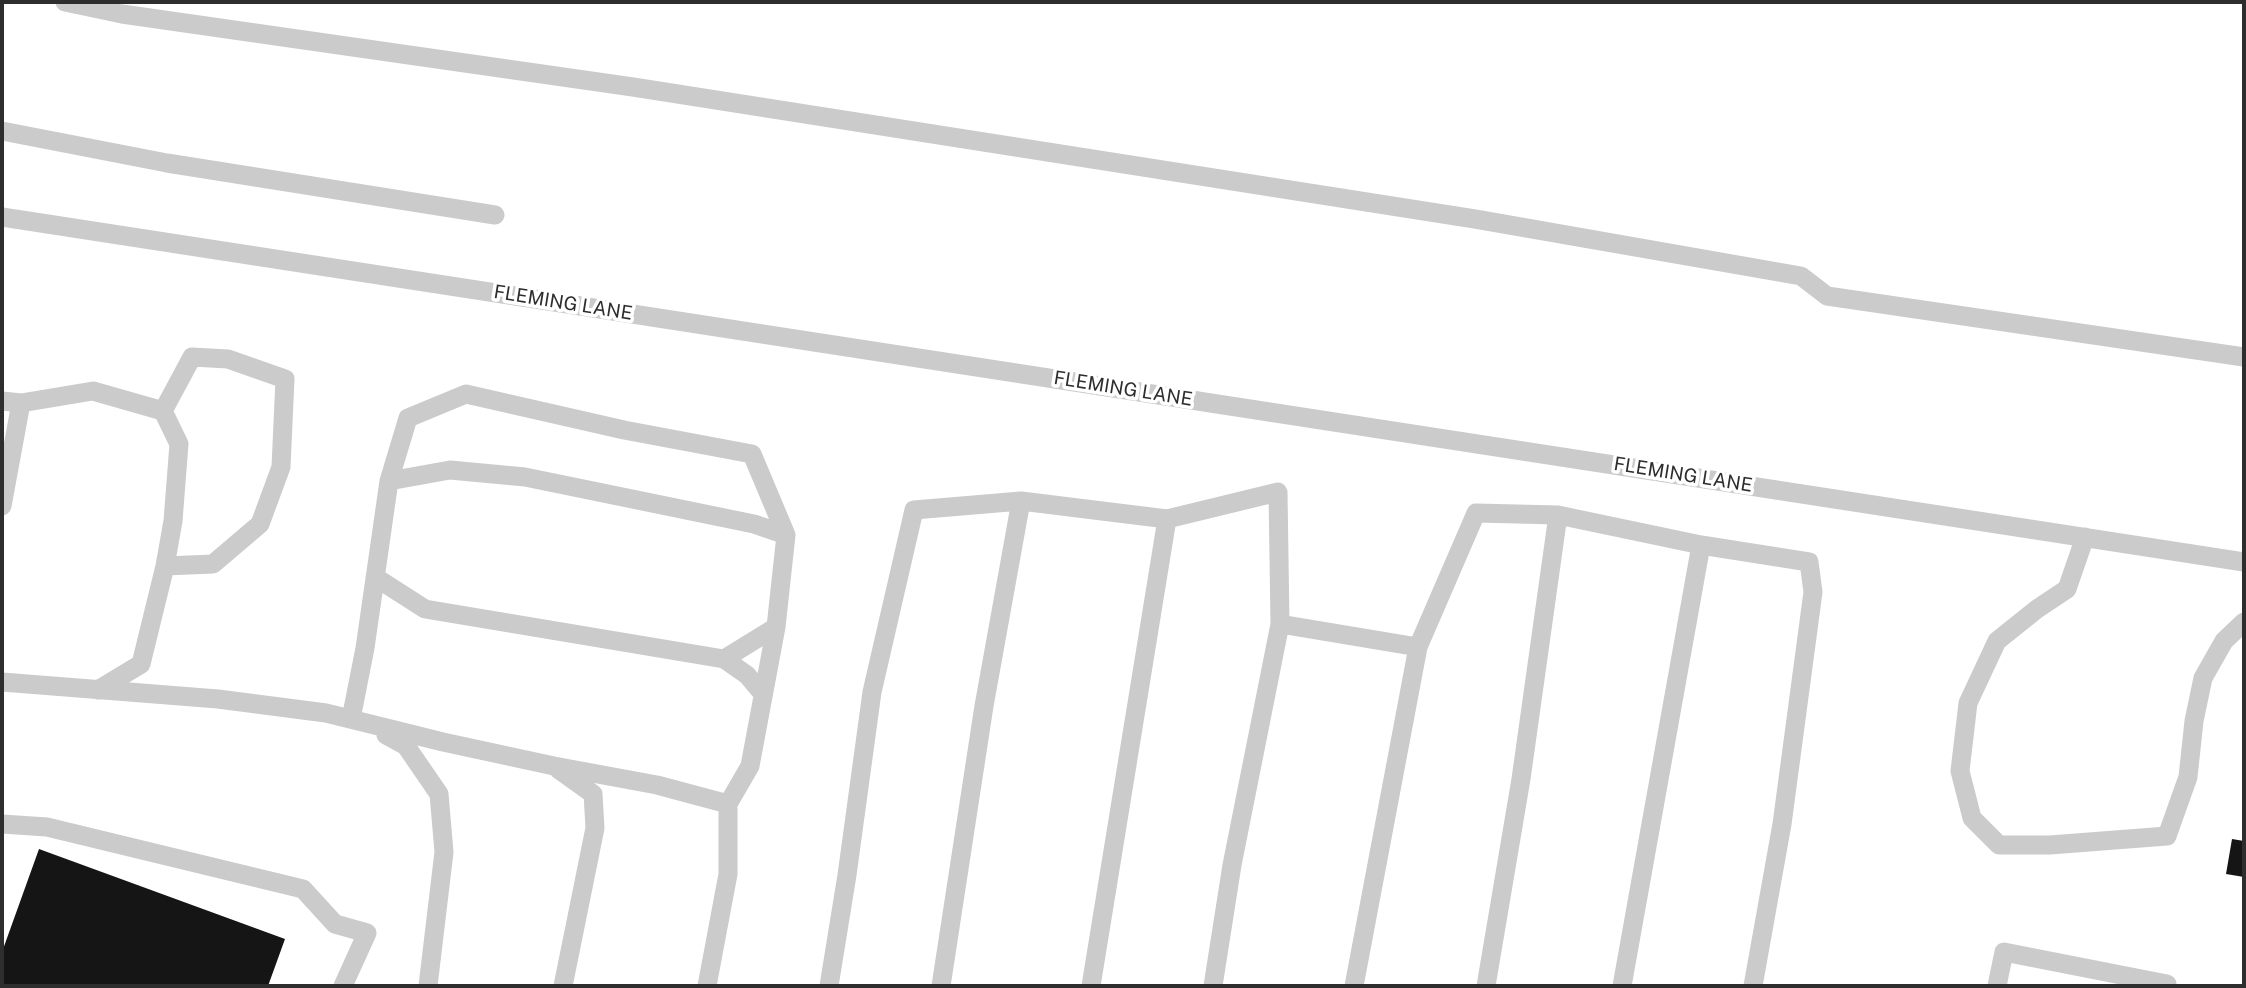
<!DOCTYPE html>
<style>
body{margin:0}
#map{position:relative;width:2246px;height:988px;overflow:hidden;background:#fff;font-family:"Public Sans",sans-serif}
canvas{display:block}
.frame{position:absolute;inset:0;border:4px solid #2e2e2e;pointer-events:none}
</style>
<div id="map">
<canvas width="2246" height="988"></canvas>
<div class="frame"></div>
</div>
<script>
const g = document.querySelector('canvas').getContext('2d');
g.lineJoin = 'round';
function paint(path, color) { g.fillStyle = color; g.fill(path, 'evenodd'); }
const poly = rows => new Path2D(rows.map(r => 'M' + r).join(''));
function trace(path, color, width, dash) { g.strokeStyle = color; g.lineWidth = width; g.lineCap = dash ? 'butt' : 'round'; g.setLineDash(dash || []); g.stroke(path); }
function label(font, color, halo, rows, align = 'center') {
  g.font = font + ' "Public Sans",sans-serif'; g.lineWidth = 7; g.setLineDash([]); g.textBaseline = 'middle'; g.strokeStyle = halo; g.fillStyle = color; for (const [text, x, y, turn = 0] of rows) {
    g.save(); g.translate(x, y); g.rotate((+turn || 0) * Math.PI / 180); g.textAlign = isNaN(turn) ? turn : align; if (halo) g.strokeText(text, 0, 0); g.fillText(text, 0, 0); g.restore();
  }
}
paint(poly([
 [2232,839,2244,841,2244,877,2226,874],
 [39,849,285,939,268,986,2,986,2,952]
]), '#151515');
trace(poly([
 [65,2,122,14,633,87,1475,219,1801,276,1827,296,2244,357],
 [2,131,167,163,495,215],
 [2,217,2244,562],
 [2,401,21,403,93,391,163,411,179,444,173,521,165,566,141,664,98,690],
 [163,411,192,357,228,359,285,379,281,467,260,524,213,564,165,566],
 [389,481,450,470,525,477,754,524,786,535],
 [2,506,21,403],
 [2085,537,2067,589,2037,609,1997,641,1968,703,1960,771,1972,818,1999,845,2050,845,2167,836,2188,777,2194,721,2203,678,2224,641,2244,622],
 [375,577,425,609,724,659,776,627],
 [724,659,747,675,763,694],
 [2,682,218,699,326,713,443,742,554,766,657,785,728,804],
 [351,719,365,648,389,481,408,418,466,394,624,430,752,454,786,535,776,627,750,766,728,804,728,874,707,986],
 [386,735,406,746,439,794,444,852,428,986],
 [558,769,593,794,595,828,563,986],
 [2,824,47,827,303,889,335,924,367,933,343,986],
 [829,986,847,875,872,692,914,510,1021,501,1167,519,1278,492,1280,624,1418,647,1476,513,1558,515,1701,545,1809,562,1813,592,1782,824,1753,986],
 [941,986,984,706,1021,501],
 [1091,986,1167,519],
 [1213,986,1232,865,1280,624],
 [1354,986,1418,647],
 [1486,986,1521,779,1558,515],
 [1622,986,1701,545],
 [1997,986,2004,952,2167,984,2167,986]
]), '#cbcbcb', 19);
label('19px', '#2e2e2e', '#fff', [
 ["FLEMING LANE",563,303,9],
 ["FLEMING LANE",1123,389,9],
 ["FLEMING LANE",1683,475,9]
]);
</script>
